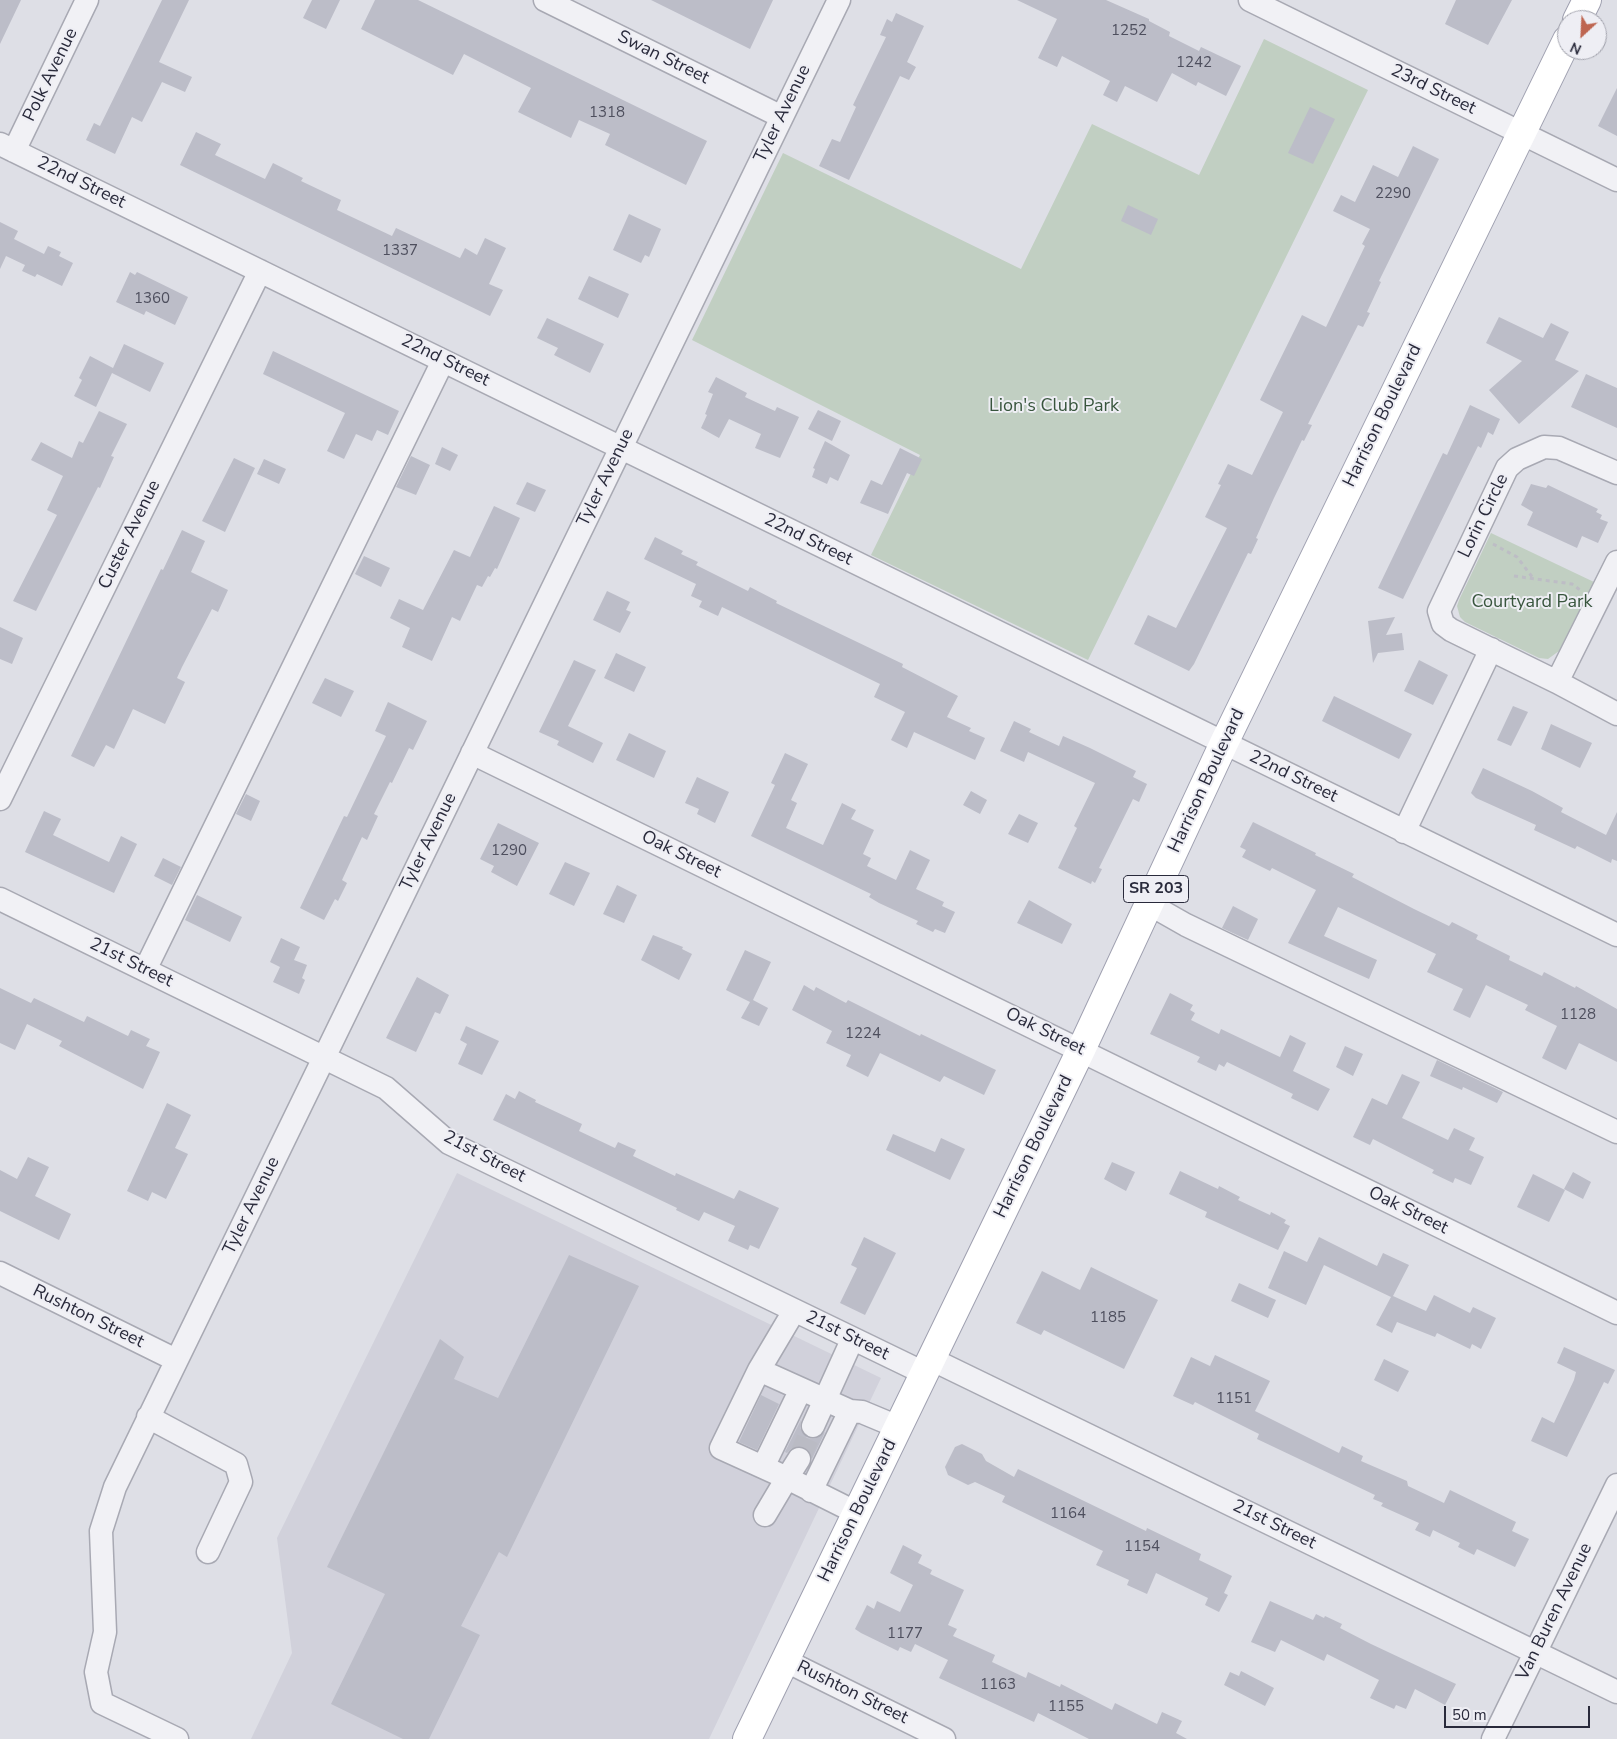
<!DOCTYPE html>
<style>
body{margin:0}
#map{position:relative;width:1617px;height:1739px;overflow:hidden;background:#dedfe6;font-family:"Nunito Sans",sans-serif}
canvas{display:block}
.north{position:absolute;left:1557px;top:10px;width:50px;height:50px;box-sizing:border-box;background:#eeeef4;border:1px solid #9fa0aa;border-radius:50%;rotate:205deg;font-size:14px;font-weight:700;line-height:20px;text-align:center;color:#292a3b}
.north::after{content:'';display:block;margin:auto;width:18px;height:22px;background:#be6651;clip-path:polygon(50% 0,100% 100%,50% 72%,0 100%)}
.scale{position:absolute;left:1444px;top:1706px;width:146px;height:22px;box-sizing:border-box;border:2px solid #292a3b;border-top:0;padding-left:6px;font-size:15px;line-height:18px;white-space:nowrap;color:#292a3b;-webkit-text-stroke:4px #eeeef4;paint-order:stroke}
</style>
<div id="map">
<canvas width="1617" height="1739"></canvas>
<div class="north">N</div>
<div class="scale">50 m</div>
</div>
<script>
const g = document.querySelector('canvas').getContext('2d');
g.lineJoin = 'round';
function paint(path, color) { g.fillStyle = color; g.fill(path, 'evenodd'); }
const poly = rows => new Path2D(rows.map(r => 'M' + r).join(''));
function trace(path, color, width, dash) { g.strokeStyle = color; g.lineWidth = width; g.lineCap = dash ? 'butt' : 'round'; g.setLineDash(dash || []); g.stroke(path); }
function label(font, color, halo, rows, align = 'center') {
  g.font = font + ' "Nunito Sans",sans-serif'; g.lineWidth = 4; g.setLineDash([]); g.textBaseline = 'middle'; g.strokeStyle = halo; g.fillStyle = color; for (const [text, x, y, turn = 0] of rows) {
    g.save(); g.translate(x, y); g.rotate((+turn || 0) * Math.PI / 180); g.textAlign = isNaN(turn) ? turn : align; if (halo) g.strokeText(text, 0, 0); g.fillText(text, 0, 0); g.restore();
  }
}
paint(poly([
 [457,1173,881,1378,709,1739,251,1739,292,1653,277,1538]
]), '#d1d1db');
paint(poly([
 [1264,39,1368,90,1088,660,871,555,920,455,692,340,783,153,1021,269,1092,124,1199,175],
 [1491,533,1594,582,1559,651,1548,659,1539,658,1465,622,1460,617,1457,606,1459,600]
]), '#c1cfc2');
paint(poly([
 [0,0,21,0,0,44],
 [162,0,189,0,159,62,192,77,185,92,162,82,142,122,132,117,115,154,86,140,94,123,100,126],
 [312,0,340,0,326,29,303,18],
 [375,0,418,0,707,141,686,185,605,145,610,134,579,120,571,138,518,112,531,88,464,54,453,75,361,29],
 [651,0,773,0,750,49],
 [1017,0,1106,0,1149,19,1149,21,1170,32,1169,36,1199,51,1201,47,1241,66,1226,96,1198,82,1196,86,1172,73,1157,102,1125,86,1117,102,1103,95,1110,81,1062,56,1057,67,1038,58,1057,19],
 [1456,0,1512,0,1488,45,1445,24],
 [896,13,924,26,907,62,916,67,909,80,900,76,849,180,819,166,832,139,840,142,856,107,853,105,886,37,880,35,887,19,892,22],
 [1617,88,1617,136,1598,126],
 [1310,107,1335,119,1313,164,1288,153],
 [196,132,221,144,215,155,265,179,273,163,303,178,301,181,341,200,337,210,392,236,396,228,460,258,465,248,477,255,485,238,506,248,489,284,503,290,490,316,180,165],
 [1413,146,1439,159,1379,281,1381,282,1367,312,1370,313,1363,327,1358,325,1308,424,1312,425,1304,441,1302,440,1274,498,1256,538,1258,539,1251,554,1248,553,1194,664,1189,671,1134,644,1148,615,1176,628,1227,528,1205,517,1221,485,1218,484,1228,464,1252,475,1283,412,1260,400,1302,315,1326,327,1365,246,1362,244,1370,229,1333,211,1341,195,1355,202,1373,165,1398,177],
 [1128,205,1158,219,1151,235,1121,221],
 [629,214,661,229,649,257,645,255,641,263,613,250],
 [0,222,18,231,14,239,44,254,48,246,61,252,59,256,73,263,62,286,37,274,35,277,22,271,25,265,6,256,0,269],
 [130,272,135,275,137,272,188,297,175,325,146,311,144,315,116,302],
 [589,276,629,294,618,318,578,299],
 [1499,317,1543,338,1551,323,1569,332,1555,360,1579,371,1519,424,1489,390,1522,361,1486,343],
 [547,318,604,344,590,373,554,355,558,348,537,338],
 [124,344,164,363,150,392,112,373,96,407,74,396,82,380,79,378,90,356,113,368],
 [273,351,399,411,388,435,377,430,372,441,356,434,344,459,327,451,345,413,263,374],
 [1586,374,1617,388,1617,428,1571,407],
 [716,377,747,393,745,397,775,411,777,407,799,417,780,458,755,448,761,434,729,419,719,438,701,428,707,415,705,414,713,394,708,392],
 [1470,405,1500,419,1493,435,1488,432,1481,448,1478,446,1403,599,1378,588,1443,453,1447,455],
 [818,410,841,421,832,441,808,429],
 [99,411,127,424,111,456,114,457,100,488,98,487,36,611,13,601,57,515,47,510,63,476,31,460,41,442,72,458,79,441,83,443],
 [825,441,850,455,838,481,830,477,827,484,812,477,815,469,813,468],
 [442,447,458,455,450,471,435,464],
 [900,448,922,459,914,476,907,473,888,514,860,503,871,480,882,485],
 [411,456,430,465,416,495,396,487],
 [234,458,255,468,225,532,202,521],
 [264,459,286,469,279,484,257,474],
 [527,482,546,490,535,512,516,504],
 [1531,484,1546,488,1548,485,1598,509,1596,512,1602,515,1600,519,1608,522,1598,543,1582,536,1577,548,1527,525,1533,512,1521,505],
 [494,506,520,518,497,569,495,568,490,577,488,576,482,587,477,585,460,621,452,617,432,661,402,647,410,628,390,618,399,599,423,610,454,550,470,557],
 [182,530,205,541,191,572,228,590,218,612,212,609,182,667,177,678,185,682,165,724,133,709,114,749,106,745,94,767,71,756,161,569,163,570],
 [655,537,683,551,681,554,698,562,696,565,748,591,750,587,777,601,776,603,903,664,902,667,958,696,947,717,971,728,969,731,985,738,975,760,914,732,907,748,891,740,905,712,874,697,880,684,722,607,718,616,699,607,702,601,691,596,696,584,644,559],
 [364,556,390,568,381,587,355,574],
 [607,591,630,602,626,610,631,612,620,633,593,620],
 [1395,617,1386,635,1402,633,1404,650,1378,653,1373,663,1368,621],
 [0,627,23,638,12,664,0,659],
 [616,653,646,667,634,692,604,678],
 [574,660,596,670,568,726,603,743,593,763,557,745,559,741,539,732],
 [1419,660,1448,675,1433,705,1404,691],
 [325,678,354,691,341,717,312,703],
 [1334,696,1412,734,1399,759,1322,721],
 [388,702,427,721,413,750,409,748,392,783,390,782,374,814,378,816,367,840,362,837,342,880,347,883,338,901,335,899,324,920,300,908,344,816,347,817,386,736,375,731],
 [1513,706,1528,712,1511,746,1497,740],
 [1014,721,1031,729,1029,732,1059,746,1063,736,1090,748,1136,771,1133,777,1147,784,1139,802,1133,799,1099,868,1102,869,1095,883,1092,881,1091,884,1058,868,1077,828,1074,826,1095,783,1028,752,1024,762,1000,751],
 [1551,724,1592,743,1580,768,1541,749],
 [629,733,666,751,654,778,616,760],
 [785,753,808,764,791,800,797,803,786,828,823,845,842,803,856,810,851,819,874,830,863,854,871,858,867,866,896,880,910,850,930,860,916,889,944,902,942,906,955,912,945,933,935,929,933,932,916,924,918,921,879,903,869,897,871,894,751,836,775,785,771,783],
 [1483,768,1532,791,1563,808,1561,812,1606,835,1617,812,1617,861,1612,859,1611,863,1577,846,1575,849,1534,830,1536,825,1476,798,1471,793],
 [697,777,729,792,715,823,697,814,699,809,685,803],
 [971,791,987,800,980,814,963,805],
 [246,794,260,801,251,821,236,814],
 [44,811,61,819,53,835,109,862,121,836,137,844,114,893,25,852],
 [1019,814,1038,823,1028,843,1008,834],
 [1253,822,1316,853,1315,855,1354,874,1352,877,1414,909,1449,926,1452,922,1478,935,1476,939,1510,956,1509,960,1542,976,1544,972,1575,988,1576,986,1617,1009,1617,1062,1579,1043,1566,1070,1542,1058,1557,1026,1525,1010,1528,1005,1486,985,1470,1018,1453,1010,1463,989,1427,972,1436,954,1338,907,1324,936,1377,960,1369,979,1288,943,1316,890,1272,868,1270,871,1242,857,1246,850,1240,847],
 [498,823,539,843,517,886,491,872,494,866,480,859],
 [163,858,181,867,172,885,154,876],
 [565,862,590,873,574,906,549,894],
 [617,885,637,895,624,923,603,914],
 [197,895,242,917,230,942,185,920],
 [1029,900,1072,924,1062,944,1017,923],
 [1233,906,1258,919,1248,940,1222,928],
 [653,935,683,947,682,949,692,954,679,980,641,960],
 [281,938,300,947,294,960,307,965,302,978,305,980,299,994,273,982,280,967,270,962],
 [745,950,771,962,753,1000,768,1008,759,1026,741,1018,750,1002,726,990],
 [417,977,449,995,440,1014,435,1012,416,1052,386,1038],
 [804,985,814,991,816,987,846,1003,848,1000,920,1036,921,1034,996,1070,984,1095,944,1076,940,1082,880,1053,868,1077,846,1066,851,1055,826,1043,832,1031,792,1010],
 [0,988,31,1003,34,998,84,1022,87,1016,128,1036,131,1030,150,1039,146,1046,160,1052,143,1089,59,1046,62,1041,27,1024,15,1050,0,1043],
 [1170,993,1193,1005,1190,1010,1195,1013,1191,1020,1219,1034,1221,1029,1280,1057,1290,1035,1306,1043,1293,1071,1330,1089,1318,1111,1291,1098,1293,1094,1227,1062,1224,1067,1219,1064,1216,1071,1197,1062,1200,1057,1150,1034],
 [466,1026,499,1041,482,1075,458,1064,467,1044,460,1040],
 [1345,1046,1363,1054,1353,1076,1336,1067],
 [1437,1060,1503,1092,1497,1103,1463,1087,1462,1090,1430,1076],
 [1402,1074,1420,1082,1402,1118,1448,1140,1454,1128,1475,1138,1469,1150,1484,1157,1471,1185,1455,1178,1453,1183,1432,1173,1434,1170,1373,1139,1370,1145,1353,1137,1372,1098,1387,1105],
 [519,1091,536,1100,535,1102,582,1124,579,1131,615,1148,618,1142,636,1150,633,1156,675,1176,676,1173,734,1199,739,1190,779,1208,759,1249,750,1245,748,1250,728,1241,735,1226,704,1212,699,1221,676,1210,677,1208,493,1120,506,1094,515,1099],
 [167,1103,191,1115,175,1148,188,1154,166,1199,152,1192,148,1201,127,1191],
 [893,1134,935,1152,941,1138,965,1149,950,1180,886,1150],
 [28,1157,49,1167,35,1196,71,1214,59,1240,0,1211,0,1170,17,1179],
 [1112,1162,1135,1172,1126,1191,1104,1179],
 [1180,1171,1218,1189,1219,1186,1240,1197,1238,1200,1270,1215,1271,1212,1286,1220,1284,1223,1290,1226,1278,1250,1205,1217,1207,1212,1169,1194],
 [1573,1172,1591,1182,1583,1199,1564,1189],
 [1533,1174,1565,1190,1549,1222,1517,1207],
 [864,1237,896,1253,865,1315,840,1303,857,1268,851,1265],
 [1319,1237,1377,1266,1383,1253,1409,1265,1393,1296,1426,1311,1434,1295,1470,1313,1473,1307,1496,1318,1481,1349,1472,1344,1470,1349,1437,1333,1435,1337,1397,1322,1392,1333,1376,1325,1391,1297,1324,1265,1306,1305,1268,1288,1284,1251,1307,1262],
 [569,1255,639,1286,507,1557,499,1552,461,1626,480,1635,429,1739,403,1739,331,1704,385,1594,327,1567,440,1339,464,1357,454,1379,498,1398],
 [1091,1267,1158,1300,1124,1369,1044,1330,1041,1335,1016,1323,1042,1271,1080,1290],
 [1239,1283,1276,1300,1268,1318,1231,1301],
 [1564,1347,1615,1370,1608,1384,1604,1382,1567,1457,1531,1441,1542,1417,1554,1423,1574,1380,1576,1372,1557,1363],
 [1215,1355,1270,1381,1255,1411,1339,1453,1342,1446,1363,1456,1361,1461,1407,1481,1408,1486,1444,1503,1450,1490,1516,1522,1512,1531,1529,1539,1515,1567,1477,1549,1474,1555,1458,1547,1460,1543,1433,1530,1430,1537,1415,1530,1419,1523,1381,1506,1383,1503,1373,1499,1375,1495,1257,1439,1259,1434,1195,1402,1193,1405,1173,1396,1191,1357,1210,1366],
 [1384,1359,1409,1371,1398,1392,1374,1380],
 [761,1395,779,1404,757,1450,739,1442],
 [801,1420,800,1428,807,1438,815,1439,825,1432,812,1459,806,1448,800,1446,792,1448,787,1453,785,1452],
 [962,1444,982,1454,986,1461,1014,1477,1018,1469,1146,1531,1147,1528,1201,1554,1199,1560,1232,1576,1224,1593,1228,1595,1219,1612,1205,1605,1208,1598,1156,1573,1147,1594,1127,1585,1129,1580,1096,1565,1103,1551,1002,1502,1005,1496,975,1482,968,1485,948,1475,945,1467,955,1447],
 [903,1545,922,1555,918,1563,932,1570,930,1574,964,1590,948,1625,957,1629,953,1636,995,1655,992,1662,1026,1678,1028,1672,1060,1687,1061,1684,1112,1710,1115,1703,1157,1724,1162,1712,1182,1721,1176,1733,1187,1739,1089,1739,1038,1713,1034,1722,939,1678,948,1660,915,1644,911,1652,900,1647,898,1651,861,1633,855,1629,867,1605,874,1609,877,1601,900,1612,913,1585,890,1573],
 [1270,1601,1313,1620,1316,1614,1324,1618,1325,1616,1342,1624,1340,1628,1371,1644,1456,1684,1445,1705,1415,1689,1406,1709,1396,1705,1394,1709,1370,1698,1379,1680,1327,1654,1324,1661,1281,1640,1275,1652,1251,1642],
 [1241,1671,1274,1688,1265,1706,1224,1685,1230,1672,1239,1676]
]), '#bcbdc8');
trace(poly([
 [799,1459,813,1426]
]), '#babbc4', 22, [22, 11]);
const minor = poly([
 [545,0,782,117],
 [1250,0,1617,180],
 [0,144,1617,935],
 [14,151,87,0],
 [1617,473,1559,448,1544,447,1517,459,1507,468,1439,611,1443,624,1451,630,1557,682,1617,714],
 [1557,682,1617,562],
 [472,753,1617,1313],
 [0,799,260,271],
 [1404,832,1491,649],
 [0,899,386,1088,449,1143,924,1373],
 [1149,904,1186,925,1617,1132],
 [145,970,443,361],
 [0,1273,176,1360],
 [931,1359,1617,1692],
 [759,1370,794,1311],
 [850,1411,862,1412,898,1427],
 [148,1417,236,1464,241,1482,208,1552],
 [813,1426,852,1340],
 [799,1459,787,1478,721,1448,759,1370,850,1411,811,1491],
 [763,1467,801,1389],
 [765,1515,787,1478,857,1513],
 [786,1661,944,1739],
 [177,1739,102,1703,96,1672,105,1632,101,1531,115,1487,839,0],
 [1493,1739,1617,1485]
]);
const major = poly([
 [1577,20,1587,0],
 [747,1739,1081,1050,1224,743,1567,40]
]);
trace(minor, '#a8a9b3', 25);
trace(major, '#9fa0b0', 30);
trace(poly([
 [1493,544,1517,557,1533,578],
 [1514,576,1572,584,1580,590]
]), '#bdbdc5', 3, [4, 4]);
trace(minor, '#f1f1f5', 22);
trace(major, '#fff', 28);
label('15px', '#4e4f5e', null, [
 ["1252",1129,31],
 ["1242",1194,63],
 ["1318",607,113],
 ["2290",1393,194],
 ["1337",400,251],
 ["1360",152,299],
 ["1290",509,851],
 ["1128",1578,1015],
 ["1224",863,1034],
 ["1185",1108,1318],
 ["1151",1234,1399],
 ["1164",1068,1514],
 ["1154",1142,1547],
 ["1177",905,1634],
 ["1163",998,1685],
 ["1155",1066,1707]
]);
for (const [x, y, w] of [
 [1156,889,65]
]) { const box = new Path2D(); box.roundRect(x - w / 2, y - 13.5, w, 27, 4); g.fillStyle = '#eeeef4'; g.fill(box); trace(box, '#292a3b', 1); }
label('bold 16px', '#292a3b', null, [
 ["SR 203",1156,889]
]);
label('18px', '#292a3b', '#eeeef4', [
 ["Swan Street",663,58,26],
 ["Polk Avenue",51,75,-64],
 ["23rd Street",1433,90,26],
 ["Tyler Avenue",783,114,-64],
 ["22nd Street",81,183,26],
 ["22nd Street",445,361,26],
 ["Harrison Boulevard",1383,416,-64],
 ["Tyler Avenue",606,478,-64],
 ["Lorin Circle",1484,516,-64],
 ["Custer Avenue",130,535,-64],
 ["22nd Street",808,540,26],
 ["22nd Street",1293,777,26],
 ["Harrison Boulevard",1207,781,-65],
 ["Tyler Avenue",429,842,-64],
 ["Oak Street",681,855,26],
 ["21st Street",131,963,26],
 ["Oak Street",1045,1032,26],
 ["Harrison Boulevard",1034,1147,-64],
 ["21st Street",484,1157,28],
 ["Tyler Avenue",252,1206,-64],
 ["Oak Street",1408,1211,26],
 ["Rushton Street",88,1317,26],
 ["21st Street",847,1336,26],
 ["Harrison Boulevard",858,1511,-64],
 ["21st Street",1274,1525,26],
 ["Van Buren Avenue",1555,1612,-64],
 ["Rushton Street",852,1693,26]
]);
label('18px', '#38553d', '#eeeef4', [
 ["Lion's Club Park",1054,407],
 ["Courtyard Park",1532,603]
]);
</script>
